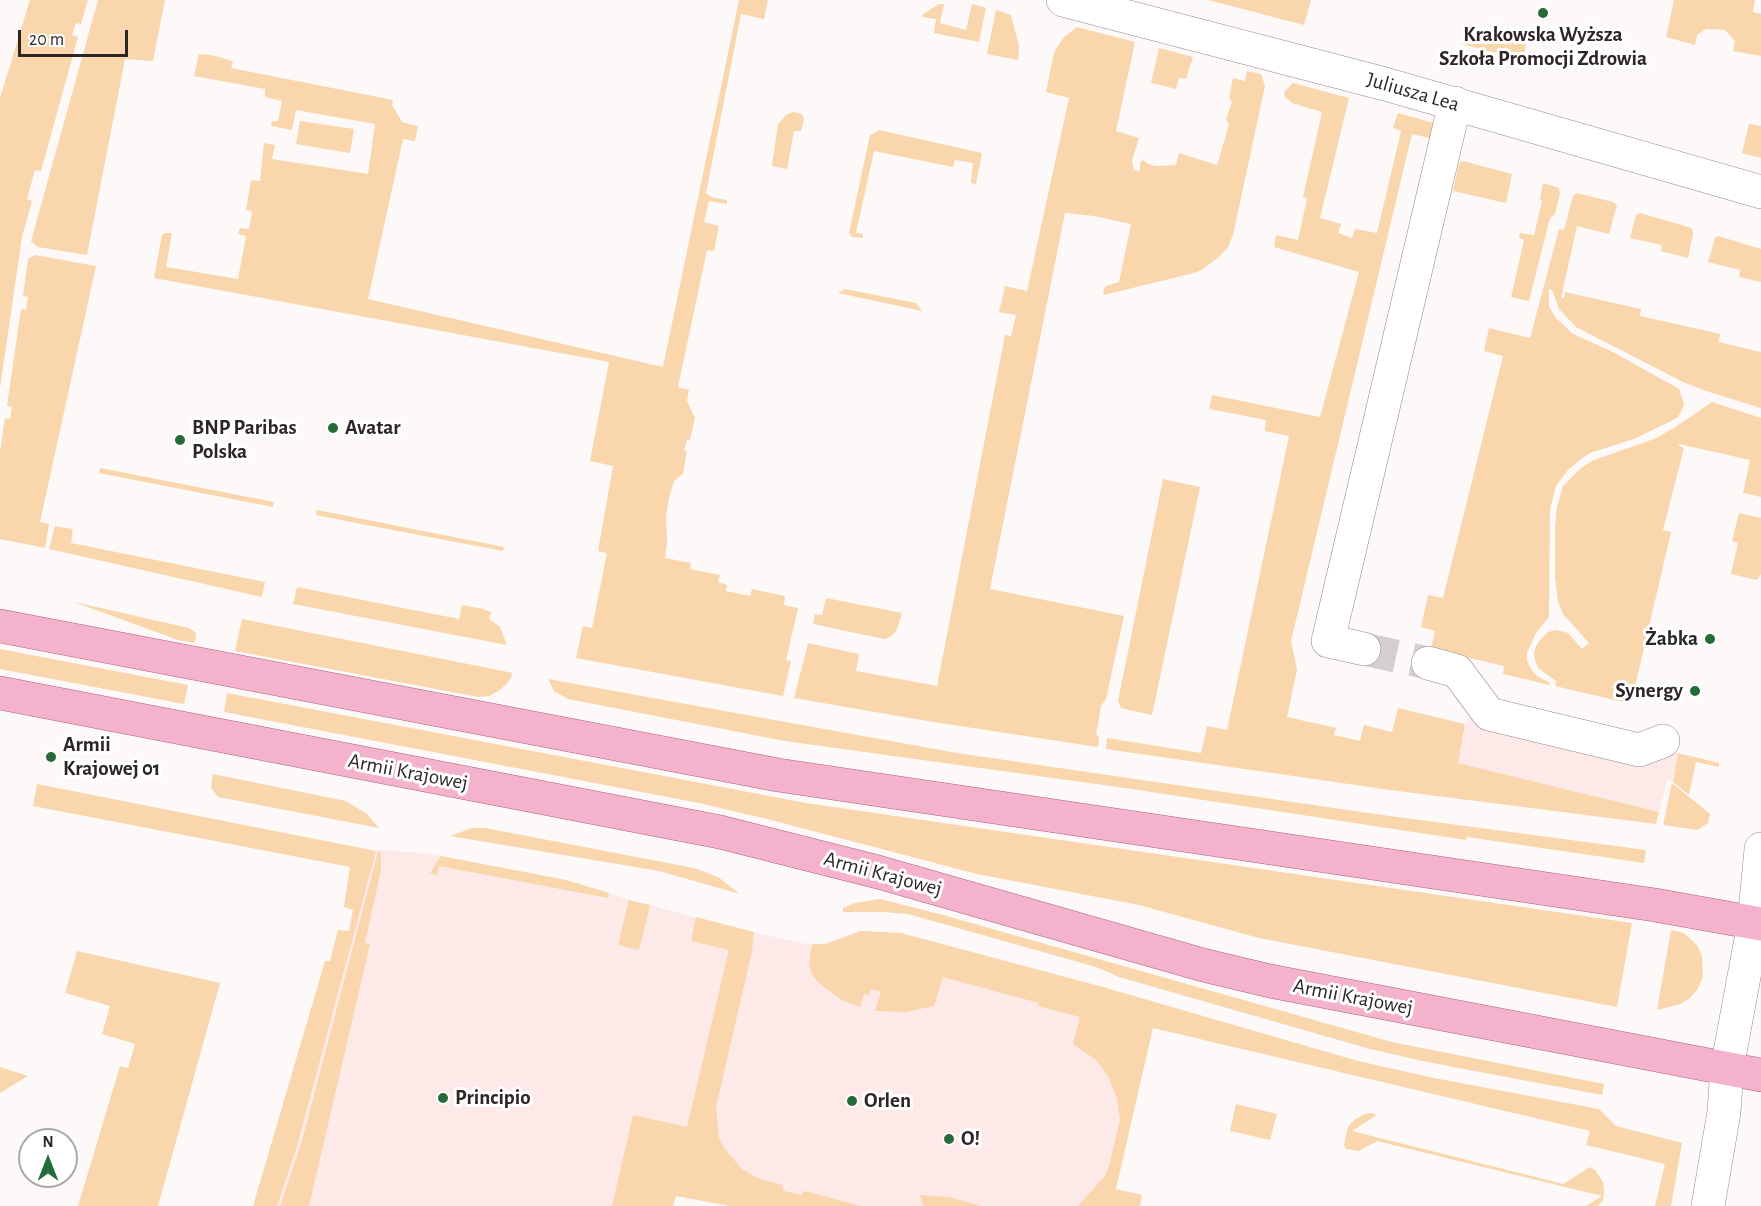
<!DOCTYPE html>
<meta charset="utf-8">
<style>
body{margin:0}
#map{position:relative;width:1761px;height:1206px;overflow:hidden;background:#fdf9f9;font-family:"Alegreya Sans",sans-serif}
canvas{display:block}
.north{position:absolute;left:18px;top:1128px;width:60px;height:60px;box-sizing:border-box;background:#fff;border:2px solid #aba8a8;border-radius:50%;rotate:0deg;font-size:16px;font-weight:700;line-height:24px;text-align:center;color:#2c2625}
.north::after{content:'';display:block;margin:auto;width:21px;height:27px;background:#246b38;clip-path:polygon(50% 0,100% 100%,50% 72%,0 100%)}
.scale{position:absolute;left:18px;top:30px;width:110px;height:27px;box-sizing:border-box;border:3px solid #2c2625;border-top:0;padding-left:8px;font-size:18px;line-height:21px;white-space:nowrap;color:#2c2625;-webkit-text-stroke:4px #fff;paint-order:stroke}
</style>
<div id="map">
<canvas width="1761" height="1206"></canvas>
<div class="north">N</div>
<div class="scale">20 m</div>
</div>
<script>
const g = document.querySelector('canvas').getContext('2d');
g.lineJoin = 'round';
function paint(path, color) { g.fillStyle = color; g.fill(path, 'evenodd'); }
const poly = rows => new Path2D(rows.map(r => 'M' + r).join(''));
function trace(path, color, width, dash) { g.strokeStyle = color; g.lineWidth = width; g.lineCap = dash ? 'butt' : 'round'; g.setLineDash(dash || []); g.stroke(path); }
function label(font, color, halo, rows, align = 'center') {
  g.font = font + ' "Alegreya Sans",sans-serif'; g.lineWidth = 6; g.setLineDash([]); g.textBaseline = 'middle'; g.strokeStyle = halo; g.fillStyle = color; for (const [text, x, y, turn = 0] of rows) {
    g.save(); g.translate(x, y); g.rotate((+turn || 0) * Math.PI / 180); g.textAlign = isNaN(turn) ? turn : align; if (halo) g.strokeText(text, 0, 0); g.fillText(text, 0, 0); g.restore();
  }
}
paint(poly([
 [1471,704,1678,753,1673,782,1667,780,1659,812,1457,763],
 [376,849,429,854,566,880,629,900,747,931,1145,1018,1104,1206,730,1206,676,1196,673,1206,277,1206,296,1150]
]), '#fde9e7');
paint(poly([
 [30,0,88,0,81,24,76,23,72,35,78,37,41,171,35,170,27,199,32,201,22,237,0,388,0,98],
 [98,0,165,0,153,61,125,59,87,255,38,247,31,241],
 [739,0,768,0,764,19,741,14,706,193,711,197,727,200,727,204,709,201,704,222,719,226,714,251,707,250,678,387,689,390,687,401,695,418,690,440,687,440,684,450,687,451,683,474,674,481,669,498,666,515,667,543,665,558,691,563,690,569,720,575,718,582,727,585,726,591,750,596,752,589,785,596,784,605,798,608,786,660,791,661,783,696,576,658,583,626,592,628,607,553,598,551,613,466,590,461,609,362,154,278,162,235,165,233,172,233,166,267,238,279,246,236,238,234,240,228,249,229,252,211,246,210,251,180,260,181,264,143,275,145,272,159,368,174,375,124,296,110,292,130,271,126,272,121,278,121,282,101,265,97,265,89,194,76,199,54,211,55,233,61,231,68,393,100,392,105,402,122,418,126,415,141,403,139,368,299,663,367],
 [1208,0,1311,0,1304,25],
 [1674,0,1755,0,1753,12,1761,14,1761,56,1733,51,1735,41,1725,30,1706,29,1697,35,1695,45,1666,37],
 [939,4,944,4,940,23,966,30,972,4,986,8,979,42,934,33,936,19,923,17,922,15],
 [996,10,1011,15,1019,46,1018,60,987,54],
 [1466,26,1527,40,1523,60,1462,44],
 [1077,27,1135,42,1116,131,1139,138,1132,161,1134,170,1140,171,1140,162,1143,160,1148,164,1156,166,1176,165,1179,153,1217,165,1229,125,1226,119,1232,102,1229,98,1233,78,1245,81,1247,71,1261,74,1265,86,1233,235,1228,247,1219,257,1201,270,1194,273,1104,295,1103,290,1106,286,1119,282,1131,224,1094,216,1065,213,990,589,1124,616,1106,699,1101,706,1096,735,1099,736,1098,747,933,722,794,698,808,643,859,654,856,671,937,686,1005,335,1011,336,1016,315,999,312,1005,286,1027,291,1069,98,1046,92,1054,53,1063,38],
 [1159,48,1193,57,1186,79,1179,78,1176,89,1151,83],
 [1293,83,1349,98,1320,218,1341,224,1338,233,1352,238,1355,229,1377,233,1401,131,1393,128,1398,113,1434,123,1434,139,1412,134,1291,641,1297,670,1287,717,1336,728,1334,735,1360,741,1364,725,1392,732,1398,708,1465,724,1458,763,1659,812,1656,824,1390,790,1106,749,1107,738,1201,753,1207,726,1227,730,1289,436,1265,431,1266,420,1209,409,1212,395,1320,417,1359,272,1274,247,1276,235,1298,240,1307,198,1303,197,1322,112,1292,103,1285,97,1284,92],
 [793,112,802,114,804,119,801,131,794,131,787,169,772,166,778,124,786,115],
 [300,121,354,129,350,153,296,144],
 [1749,124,1761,126,1761,158,1742,153],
 [879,130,982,153,976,184,971,183,973,163,955,160,953,167,874,151,856,233,863,234,863,238,852,237,849,233,870,135],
 [1463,161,1512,174,1506,203,1453,191,1459,163],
 [1543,183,1559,188,1560,193,1555,214,1550,218,1529,301,1511,297,1524,240,1519,238,1520,233,1534,235,1542,201,1540,200],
 [1577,193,1613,202,1617,205,1609,234,1577,226,1561,298,1564,298,1565,292,1641,309,1640,316,1720,334,1719,342,1761,352,1761,408,1706,391,1683,382,1576,327,1559,309,1552,290,1549,289,1549,306,1555,317,1573,334,1611,351,1672,385,1679,389,1684,403,1682,410,1678,417,1671,421,1634,439,1590,453,1581,459,1568,470,1556,486,1550,509,1549,617,1536,633,1527,653,1527,661,1531,669,1537,676,1550,683,1550,685,1503,674,1504,666,1431,649,1435,631,1421,627,1428,595,1443,598,1503,356,1484,351,1489,328,1530,338,1559,229,1564,230,1573,196],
 [1640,213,1692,228,1693,234,1688,258,1661,251,1662,245,1630,238,1636,215],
 [1718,236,1761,249,1761,282,1739,277,1740,270,1708,262,1715,238],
 [35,255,96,266,40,522,49,524,45,548,0,539,0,452,5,418,10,419,12,407,7,406,21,309,26,310,28,297,23,296,28,259],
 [845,289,916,303,922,311,838,293],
 [1712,402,1761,418,1761,497,1743,493,1750,460,1679,444,1679,446,1684,448,1663,530,1671,532,1634,691,1637,693,1623,702,1555,686,1556,681,1538,668,1535,660,1534,654,1536,646,1541,639,1548,632,1557,630,1568,633,1582,649,1589,643,1563,614,1558,602,1555,577,1555,528,1557,507,1563,486,1581,468,1594,460,1654,439,1674,428],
 [100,468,274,502,273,507,99,473],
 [1163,479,1200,487,1152,715,1121,708,1118,701],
 [317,510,504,547,503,551,356,523,316,515],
 [1739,513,1761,518,1761,574,1757,580,1731,574,1738,543,1732,541],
 [55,526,73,529,71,543,265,582,262,597,49,549],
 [297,587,459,619,462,605,483,609,491,612,489,619,500,627,507,645,293,604],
 [826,598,902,613,897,629,892,636,884,639,813,624,815,614,822,615],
 [74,602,189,628,196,633,195,643,178,640],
 [242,619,513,673,509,681,500,690,489,696,478,697,235,651],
 [0,649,188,685,184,704,0,669],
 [548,679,957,753,1375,814,1646,850,1644,863,1467,837,1466,840,1125,788,785,741,568,699,554,691],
 [227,693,806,803,1632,923,1617,1007,1259,938,1139,905,977,874,767,819,699,803,224,712],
 [1678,753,1719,763,1719,767,1696,762,1689,795,1673,782],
 [213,774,346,801,367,814,379,828,218,797,211,787],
 [1672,783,1710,814,1708,823,1698,830,1663,825],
 [37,784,376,851,296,1150,277,1206,253,1206,325,961,330,961,338,930,349,931,353,910,344,907,350,867,33,806],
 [472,828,485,828,694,868,718,877,740,894,659,871,450,836],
 [378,852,381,852,381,870,365,943,370,944,309,1206,280,1206,302,1141],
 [441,856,566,880,609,893,608,898,439,866,437,875,430,873],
 [880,899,943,915,1392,1042,1604,1084,1602,1095,1427,1062,1370,1049,1119,977,1096,967,908,914,884,912,843,912,843,908,855,903],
 [629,900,650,905,639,950,618,945],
 [696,917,754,932,752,951,716,1107,719,1138,724,1148,742,1169,757,1178,782,1185,784,1191,801,1195,805,1191,861,1206,730,1206,676,1196,673,1206,612,1206,633,1115,687,1127,729,950,691,941],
 [1671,930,1684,933,1697,945,1702,956,1703,977,1697,990,1689,999,1680,1004,1657,1010],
 [861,931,901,933,1103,987,1358,1061,1434,1078,1599,1109,1616,1126,1682,1143,1671,1206,1655,1206,1665,1164,1586,1145,1590,1131,1153,1028,1116,1189,1142,1195,1140,1206,1078,1206,1105,1176,1109,1166,1120,1120,1117,1098,1108,1076,1096,1060,1073,1044,1080,1017,1038,1006,1039,1003,943,977,934,1006,905,1012,875,1011,881,992,871,989,869,995,864,994,860,1007,843,1001,820,984,812,975,809,964,812,944,825,944],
 [77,951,220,983,158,1206,78,1206,120,1066,128,1068,135,1044,102,1034,110,1006,65,993],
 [0,1067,28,1076,0,1093],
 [1236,1104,1277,1114,1270,1140,1230,1131],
 [1365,1114,1372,1113,1377,1115,1352,1131,1563,1184,1590,1167,1596,1171,1603,1182,1604,1190,1603,1200,1598,1206,1586,1206,1602,1196,1377,1141,1359,1151,1346,1149,1344,1145,1348,1127,1354,1120],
 [920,1195,949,1197,982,1206,923,1206]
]), '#f9d6ab');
trace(poly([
 [1364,649,1428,663]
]), '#d3cfcf', 33, [33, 16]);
const minor = poly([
 [1063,0,1385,84,1761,192],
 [1364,649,1328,641,1455,103],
 [1428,663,1457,671,1489,714,1639,750,1663,741],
 [1708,1206,1724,1112,1727,1068,1754,923,1761,849]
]);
const major = poly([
 [0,626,778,775,1655,905,1761,924],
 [0,693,720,832,878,872,1203,965,1270,981,1761,1075]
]);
trace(minor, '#978786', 34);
trace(major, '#aa607b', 34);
trace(minor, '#fff', 33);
trace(major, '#f5b2cc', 33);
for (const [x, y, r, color] of [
 [1543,13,6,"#246b38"],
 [333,428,6,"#246b38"],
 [180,440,6,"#246b38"],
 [1710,639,6,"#246b38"],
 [1695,691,6,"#246b38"],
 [51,757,6,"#246b38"],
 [443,1098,6,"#246b38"],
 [852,1101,6,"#246b38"],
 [949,1139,6,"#246b38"]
]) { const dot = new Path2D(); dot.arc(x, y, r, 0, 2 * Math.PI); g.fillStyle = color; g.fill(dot); trace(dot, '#fff', 2); }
label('bold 21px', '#2c2625', '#fff', [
 ["Krakowska Wyższa",1543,35,"center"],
 ["Szkoła Promocji Zdrowia",1543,59,"center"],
 ["BNP Paribas",192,428],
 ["Polska",192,452],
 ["Avatar",345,428],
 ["Żabka",1698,639,"right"],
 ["Synergy",1683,691,"right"],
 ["Armii",63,745],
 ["Krajowej 01",63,769],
 ["Principio",455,1098],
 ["Orlen",864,1101],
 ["O!",961,1139]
], 'left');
label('21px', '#2c2625', '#fff', [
 ["Juliusza Lea",1413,92,16],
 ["Armii Krajowej",408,772,11],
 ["Armii Krajowej",883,874,15],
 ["Armii Krajowej",1353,997,11]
]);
</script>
